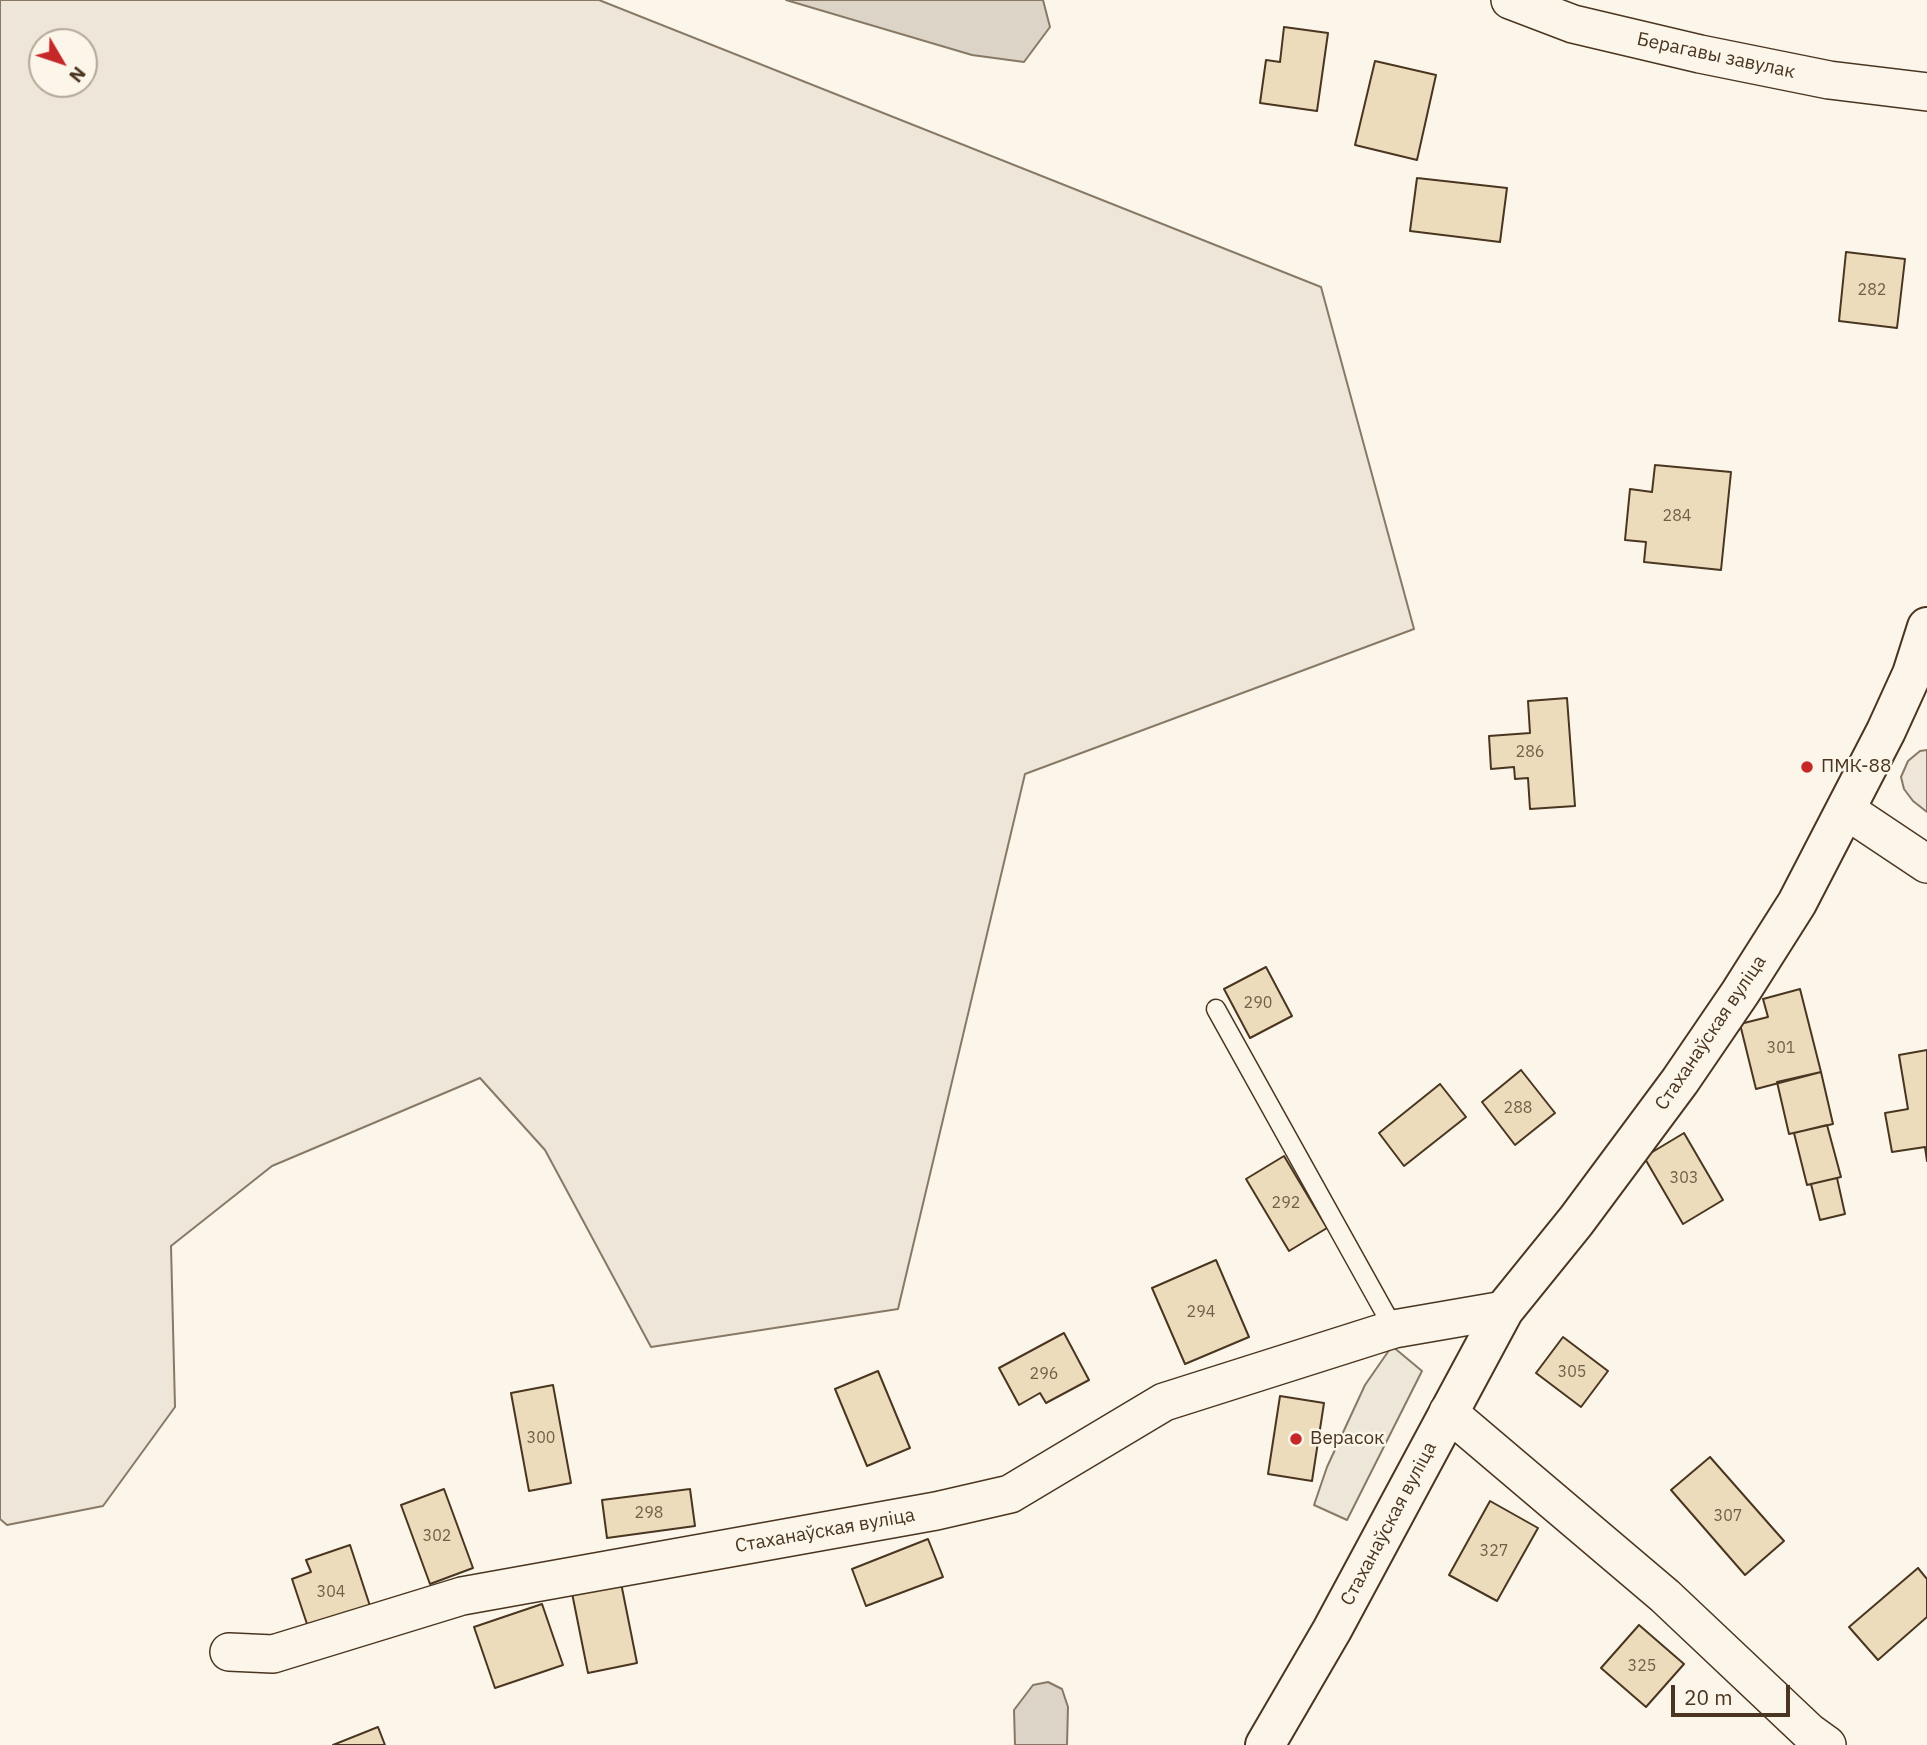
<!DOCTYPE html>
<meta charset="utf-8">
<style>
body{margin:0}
#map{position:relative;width:1927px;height:1745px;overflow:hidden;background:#fbf6e9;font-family:"IBM Plex Sans",sans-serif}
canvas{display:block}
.north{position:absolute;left:28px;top:28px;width:70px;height:70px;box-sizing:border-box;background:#fbf6e9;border:2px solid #b4a999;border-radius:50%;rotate:129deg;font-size:19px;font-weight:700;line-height:28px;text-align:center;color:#4a3520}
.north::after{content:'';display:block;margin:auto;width:24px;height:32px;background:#c62828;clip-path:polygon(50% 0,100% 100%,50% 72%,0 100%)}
.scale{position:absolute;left:1671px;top:1685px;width:119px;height:32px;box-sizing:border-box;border:4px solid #4a3520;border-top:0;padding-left:9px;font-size:21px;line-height:24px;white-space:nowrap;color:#4a3520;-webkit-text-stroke:5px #fbf6e9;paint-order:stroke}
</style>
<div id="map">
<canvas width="1927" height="1745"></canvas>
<div class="north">N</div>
<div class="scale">20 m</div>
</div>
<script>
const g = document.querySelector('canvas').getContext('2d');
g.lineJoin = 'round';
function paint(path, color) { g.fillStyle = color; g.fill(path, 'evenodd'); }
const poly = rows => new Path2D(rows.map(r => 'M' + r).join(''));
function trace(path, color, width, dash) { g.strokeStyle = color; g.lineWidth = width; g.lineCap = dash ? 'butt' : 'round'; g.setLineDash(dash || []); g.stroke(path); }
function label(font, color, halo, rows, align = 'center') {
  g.font = font + ' "IBM Plex Sans",sans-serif'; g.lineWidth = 5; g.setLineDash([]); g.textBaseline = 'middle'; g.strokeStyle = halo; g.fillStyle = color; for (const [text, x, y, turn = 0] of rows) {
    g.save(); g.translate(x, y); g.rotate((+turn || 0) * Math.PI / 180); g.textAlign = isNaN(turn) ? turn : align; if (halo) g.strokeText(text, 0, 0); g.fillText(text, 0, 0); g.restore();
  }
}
const green = poly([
 [0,0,599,0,1321,287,1414,629,1025,774,898,1309,651,1347,545,1150,480,1078,272,1166,171,1246,175,1407,103,1506,7,1525,0,1519,0,0],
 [84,42,84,84,42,84,42,42,84,42],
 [1927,750,1927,812,1913,801,1904,789,1901,777,1908,761,1920,751,1927,750]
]);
paint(green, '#ede6d9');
trace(green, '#887966', 2);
const parking = poly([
 [1392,1346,1422,1371,1347,1520,1314,1505,1327,1467,1365,1385,1392,1346]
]);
paint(parking, '#ede7d9');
trace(parking, '#887966', 2);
const water = poly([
 [786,0,1043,0,1050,27,1024,62,972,55,786,0],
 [1048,1682,1062,1689,1068,1707,1067,1745,1015,1745,1014,1710,1033,1685,1048,1682]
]);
paint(water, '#dcd4c6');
trace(water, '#887966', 2);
const building = poly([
 [1284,27,1328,33,1317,111,1260,103,1266,60,1280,62,1284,27],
 [1375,61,1436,75,1417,160,1355,145,1375,61],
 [1417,178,1507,188,1500,242,1410,231,1417,178],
 [1846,252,1905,259,1897,328,1839,321,1846,252],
 [1655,465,1731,472,1721,570,1644,562,1646,542,1625,540,1630,489,1652,492,1655,465],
 [1567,698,1575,806,1530,809,1528,778,1515,779,1514,767,1491,769,1489,736,1530,733,1528,701,1567,698],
 [1266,967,1292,1016,1250,1038,1224,989,1266,967],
 [1800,989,1821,1072,1756,1089,1740,1024,1768,1017,1763,999,1800,989],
 [1927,1050,1927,1161,1925,1147,1892,1152,1885,1113,1908,1109,1899,1055,1927,1050],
 [1521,1070,1555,1113,1515,1145,1482,1102,1521,1070],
 [1821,1072,1833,1124,1789,1134,1777,1082,1821,1072],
 [1440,1084,1466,1117,1404,1166,1379,1133,1440,1084],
 [1827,1125,1841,1177,1807,1185,1794,1133,1827,1125],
 [1684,1133,1723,1200,1683,1224,1644,1157,1684,1133],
 [1284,1156,1327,1228,1289,1251,1246,1179,1284,1156],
 [1837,1178,1845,1214,1820,1220,1811,1184,1837,1178],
 [1216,1260,1249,1337,1185,1364,1152,1288,1216,1260],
 [1064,1333,1089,1380,1046,1403,1040,1393,1019,1405,999,1368,1064,1333],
 [1563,1337,1608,1371,1581,1407,1536,1373,1563,1337],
 [878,1371,910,1448,867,1466,835,1389,878,1371],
 [553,1385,571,1483,529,1491,511,1393,553,1385],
 [1280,1396,1324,1403,1312,1481,1268,1474,1280,1396],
 [1710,1457,1784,1541,1745,1575,1671,1490,1710,1457],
 [444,1489,473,1568,430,1584,401,1505,444,1489],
 [690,1489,695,1526,607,1538,602,1500,690,1489],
 [1490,1501,1538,1528,1497,1601,1449,1575,1490,1501],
 [928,1539,943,1577,866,1606,852,1569,928,1539],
 [350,1545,370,1606,308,1627,292,1579,311,1572,306,1560,350,1545],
 [1918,1568,1927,1579,1927,1617,1878,1660,1849,1627,1918,1568],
 [621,1583,637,1663,588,1673,572,1593,621,1583],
 [542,1604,563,1665,495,1688,474,1627,542,1604],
 [1639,1625,1684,1664,1646,1707,1601,1668,1639,1625],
 [378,1727,385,1745,333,1745,378,1727]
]);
paint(building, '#ecdcbc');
trace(building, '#4a3520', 2);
const lane = poly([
 [1216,1009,1394,1329]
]);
const street = poly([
 [1510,0,1573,24,1700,54,1829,80,1927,92],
 [1846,810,1927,864],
 [1448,1412,1665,1596,1809,1732,1827,1745],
 [229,1652,273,1654,462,1596,936,1511,1010,1494,1164,1402,1394,1329,1504,1310]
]);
const secondary = poly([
 [1265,1745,1332,1630,1504,1310,1576,1221,1680,1081,1740,993,1797,903,1886,731,1912,674,1927,627]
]);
trace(lane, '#4a3520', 21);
trace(street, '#4a3520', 40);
trace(secondary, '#4a3520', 42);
trace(lane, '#fbf6e9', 18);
trace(street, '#fbf6e9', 37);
trace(secondary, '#fbf6e9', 38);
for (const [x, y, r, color] of [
 [1807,767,7,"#c62828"],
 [1296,1439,7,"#c62828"]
]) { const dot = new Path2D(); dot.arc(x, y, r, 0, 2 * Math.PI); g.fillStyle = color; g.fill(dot); trace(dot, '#fbf6e9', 2.5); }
label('16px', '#725f47', null, [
 ["282",1872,290],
 ["284",1677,516],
 ["286",1530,752],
 ["290",1258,1003],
 ["301",1781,1048],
 ["288",1518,1108],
 ["303",1684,1178],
 ["292",1286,1203],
 ["294",1201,1312],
 ["305",1572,1372],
 ["296",1044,1374],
 ["300",541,1438],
 ["298",649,1513],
 ["307",1728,1516],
 ["302",437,1536],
 ["327",1494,1551],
 ["304",331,1592],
 ["325",1642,1666]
]);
label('19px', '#4a3520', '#fbf6e9', [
 ["Берагавы завулак",1716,56,12],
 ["Стаханаўская вуліца",1711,1033,-56],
 ["Стаханаўская вуліца",1389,1524,-62],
 ["Стаханаўская вуліца",825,1531,-10]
]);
label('19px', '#4a3520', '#fbf6e9', [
 ["ПМК-88",1821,767],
 ["Верасок",1310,1439]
], 'left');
</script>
